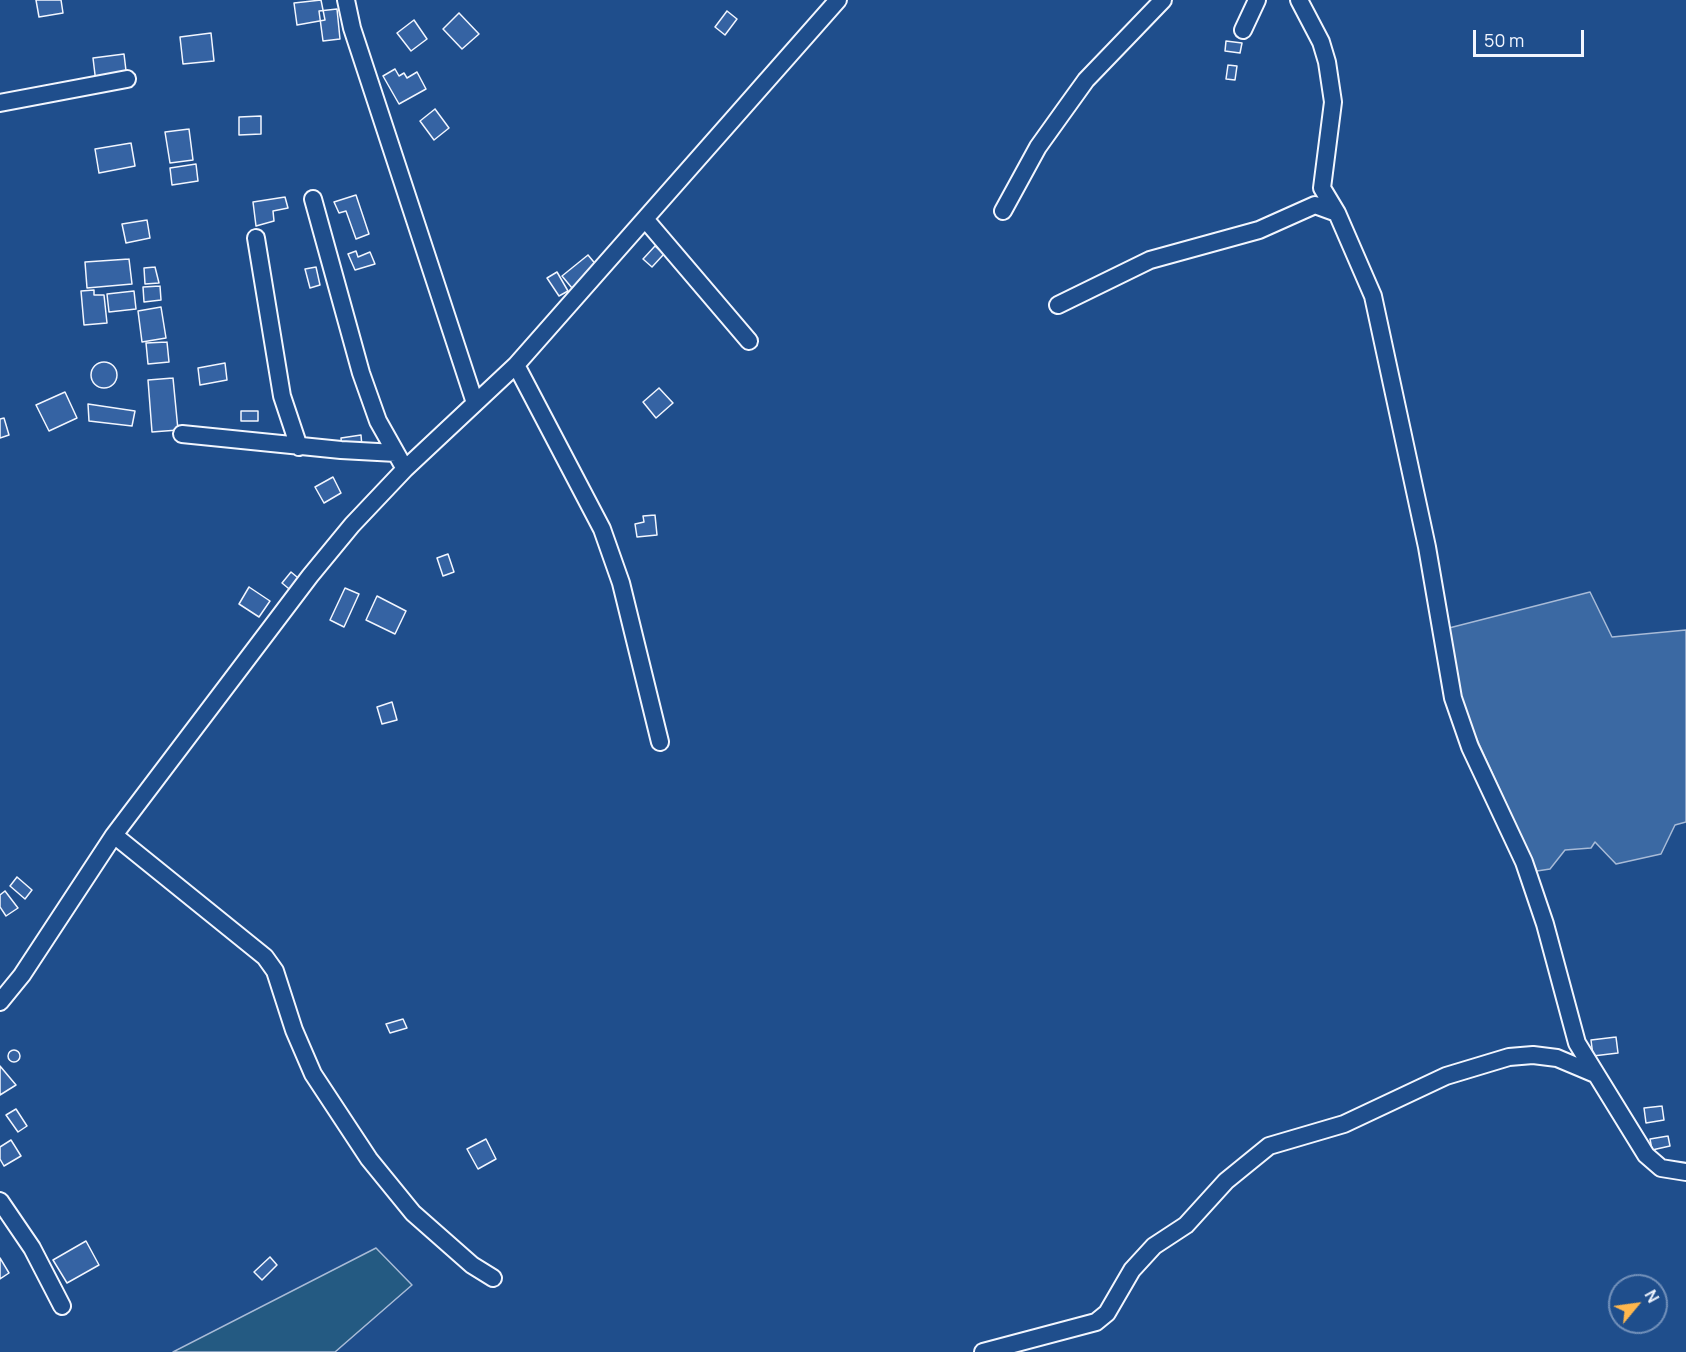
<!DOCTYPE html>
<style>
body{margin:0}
#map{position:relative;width:1686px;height:1352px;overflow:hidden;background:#1f4e8c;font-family:Manrope,sans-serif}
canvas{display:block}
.north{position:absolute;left:1608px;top:1274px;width:60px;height:60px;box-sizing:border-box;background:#1f4e8c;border:2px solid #7391ba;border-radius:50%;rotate:61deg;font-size:16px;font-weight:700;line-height:24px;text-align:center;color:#f2f6ff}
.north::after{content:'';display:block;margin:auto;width:21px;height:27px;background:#ffb74d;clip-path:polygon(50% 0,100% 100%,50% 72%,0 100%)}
.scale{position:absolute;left:1473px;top:30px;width:111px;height:27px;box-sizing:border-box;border:3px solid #f2f6ff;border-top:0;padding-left:8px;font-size:18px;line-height:21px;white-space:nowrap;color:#f2f6ff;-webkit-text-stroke:4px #1f4e8c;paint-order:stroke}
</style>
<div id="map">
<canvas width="1686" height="1352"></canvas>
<div class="north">N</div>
<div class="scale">50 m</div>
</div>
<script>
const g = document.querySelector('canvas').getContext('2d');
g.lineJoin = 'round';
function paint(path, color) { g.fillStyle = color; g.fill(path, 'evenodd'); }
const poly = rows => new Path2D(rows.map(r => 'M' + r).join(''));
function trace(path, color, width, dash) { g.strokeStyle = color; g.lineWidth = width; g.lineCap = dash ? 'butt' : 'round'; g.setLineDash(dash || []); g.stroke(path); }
const green = poly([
 [376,1248,412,1285,335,1352,173,1352,376,1248]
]);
paint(green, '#245a82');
trace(green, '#a8bbd7', 1.5);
const water = poly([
 [1590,592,1612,637,1686,630,1686,822,1675,825,1661,854,1616,864,1595,842,1591,848,1565,850,1550,869,1537,871,1459,700,1449,628,1590,592]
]);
paint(water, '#3b69a3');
trace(water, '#a8bbd7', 1.5);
const building = poly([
 [36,0,61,0,63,13,39,17,36,0],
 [321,0,325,20,297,25,294,3,321,0],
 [337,9,340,39,323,41,319,11,337,9],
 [727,11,737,19,725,35,715,27,727,11],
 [459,13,479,34,462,49,443,29,459,13],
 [414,20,427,39,411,51,397,33,414,20],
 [211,33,214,61,183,64,180,37,211,33],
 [1226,41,1242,43,1240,53,1225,51,1226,41],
 [124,54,127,79,96,83,93,58,124,54],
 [1228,65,1237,66,1235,80,1226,79,1228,65],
 [395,69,399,76,404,73,407,78,417,72,426,89,399,104,383,76,395,69],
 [435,109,449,128,434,140,420,121,435,109],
 [261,116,261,134,239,135,239,117,261,116],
 [189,129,193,160,170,163,165,132,189,129],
 [131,143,135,166,99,173,95,149,131,143],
 [196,164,198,181,172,185,170,168,196,164],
 [356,195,369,234,356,239,346,211,339,213,334,202,356,195],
 [285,197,288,208,273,211,274,221,256,226,253,202,285,197],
 [147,220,150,238,126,243,122,224,147,220],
 [655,246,664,254,652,267,643,259,655,246],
 [356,251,358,257,370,252,375,264,355,270,348,254,356,251],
 [588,255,598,267,572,288,562,276,588,255],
 [129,259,132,284,87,288,85,262,129,259],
 [155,267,159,283,145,284,144,268,155,267],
 [316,267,320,285,310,288,305,269,316,267],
 [557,272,568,291,559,296,547,278,557,272],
 [160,286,161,300,144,302,143,287,160,286],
 [94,290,94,295,104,295,107,323,84,325,81,291,94,290],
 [134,291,136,309,109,312,107,294,134,291],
 [161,307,166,338,142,342,138,311,161,307],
 [167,342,169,362,148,364,146,343,167,342],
 '91 375a13 13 0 1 1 26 0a13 13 0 1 1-26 0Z',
 [225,363,227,380,200,385,198,368,225,363],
 [173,378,178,430,152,432,148,380,173,378],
 [659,388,673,403,656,418,643,402,659,388],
 [65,392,77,418,49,431,36,405,65,392],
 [88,404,135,411,132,426,89,421,88,404],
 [241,411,258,411,258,421,241,421,241,411],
 [4,418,9,435,0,438,0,419,4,418],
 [361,435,362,447,342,449,341,438,361,435],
 [333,477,341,493,324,503,315,487,333,477],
 [655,515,657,535,637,537,635,524,644,522,643,516,655,515],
 [448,554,454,572,443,576,437,558,448,554],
 [291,572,303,582,294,593,282,583,291,572],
 [249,587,270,601,259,617,239,604,249,587],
 [345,588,359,594,344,627,330,620,345,588],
 [377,596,406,611,395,634,366,620,377,596],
 [392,702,397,720,382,724,377,707,392,702],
 [17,877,32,890,25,899,10,886,17,877],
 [5,891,18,908,6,916,0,907,0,895,5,891],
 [403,1019,407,1028,390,1033,386,1024,403,1019],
 [1616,1037,1618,1053,1593,1056,1591,1040,1616,1037],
 '8 1056a6 6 0 1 1 12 0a6 6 0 1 1-12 0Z',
 [0,1066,16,1085,0,1095,0,1066],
 [1662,1106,1664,1120,1646,1123,1644,1108,1662,1106],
 [16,1109,27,1126,18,1132,6,1115,16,1109],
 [1668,1136,1670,1146,1652,1150,1650,1139,1668,1136],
 [486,1139,496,1159,478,1169,467,1149,486,1139],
 [11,1140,21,1156,4,1166,0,1159,0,1147,11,1140],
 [86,1241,99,1265,67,1283,53,1260,86,1241],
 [270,1257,277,1265,262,1280,254,1272,270,1257],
 [0,1258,9,1273,0,1279,0,1258]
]);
paint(building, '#3563a3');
trace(building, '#f2f6ff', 1.5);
const minor = poly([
 [346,0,352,28,475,403],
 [1243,30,1257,0],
 [0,103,127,79],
 [313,199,361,373,378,421,405,469],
 [1003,211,1038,147,1086,80,1163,0],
 [1337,213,1373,296,1427,547,1453,698,1470,747,1524,862,1545,924,1577,1043,1646,1155,1661,1168,1686,1172],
 [645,219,749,341],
 [256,238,282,396,299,447],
 [1058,305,1150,260,1259,230,1315,205,1337,213,1322,188,1333,102,1327,62,1321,42,1299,0],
 [516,365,602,529,621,583,660,742],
 [182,434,341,450,396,453],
 [114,835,265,957,275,971,294,1030,313,1074,369,1159,413,1213,472,1265,493,1278],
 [0,1002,22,975,114,835,310,576,352,525,405,469,516,365,838,0],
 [0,1201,32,1248,62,1306],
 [983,1352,1096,1322,1107,1313,1132,1270,1154,1246,1186,1225,1226,1181,1269,1146,1344,1124,1446,1076,1509,1057,1533,1055,1557,1058,1595,1074]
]);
trace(minor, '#f2f6ff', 20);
trace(minor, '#1f4e8c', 16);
</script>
